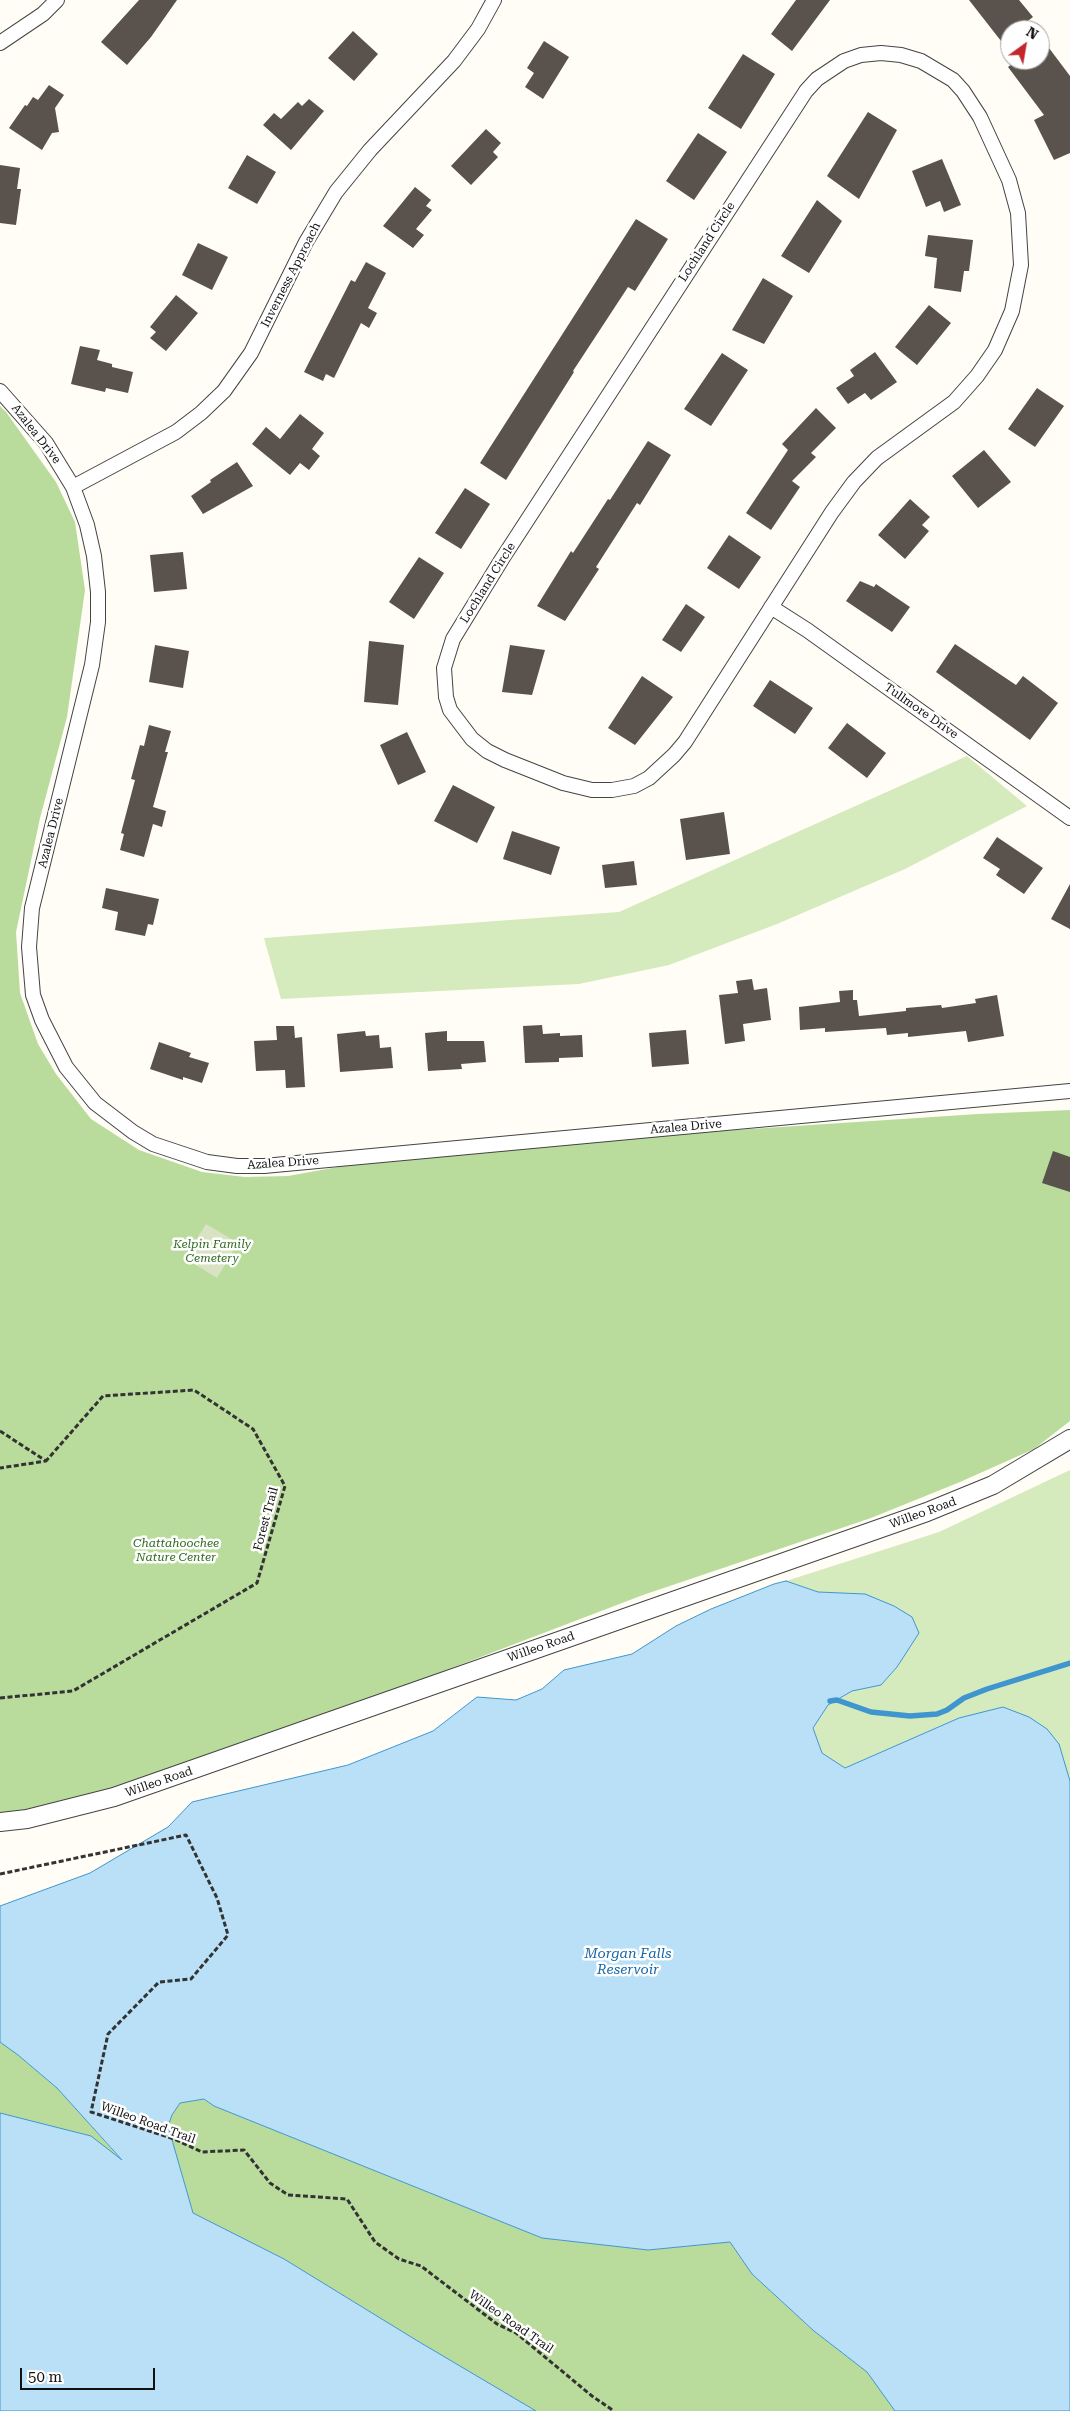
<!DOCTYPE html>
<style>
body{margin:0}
#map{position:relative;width:1070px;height:2411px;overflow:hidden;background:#fffdf5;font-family:"Roboto Serif",serif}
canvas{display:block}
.north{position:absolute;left:1000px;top:20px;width:50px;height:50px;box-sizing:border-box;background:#fff;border:1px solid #a0a0a0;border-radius:50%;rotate:32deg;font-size:14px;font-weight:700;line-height:20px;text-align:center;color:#111}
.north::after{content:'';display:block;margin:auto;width:18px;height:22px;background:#c4262e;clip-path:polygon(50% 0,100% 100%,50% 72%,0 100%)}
.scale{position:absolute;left:20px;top:2368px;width:135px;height:22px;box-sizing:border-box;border:2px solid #111;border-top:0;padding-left:6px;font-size:15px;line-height:18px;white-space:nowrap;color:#111;-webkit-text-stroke:4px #fff;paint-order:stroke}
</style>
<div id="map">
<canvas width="1070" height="2411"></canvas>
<div class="north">N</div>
<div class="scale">50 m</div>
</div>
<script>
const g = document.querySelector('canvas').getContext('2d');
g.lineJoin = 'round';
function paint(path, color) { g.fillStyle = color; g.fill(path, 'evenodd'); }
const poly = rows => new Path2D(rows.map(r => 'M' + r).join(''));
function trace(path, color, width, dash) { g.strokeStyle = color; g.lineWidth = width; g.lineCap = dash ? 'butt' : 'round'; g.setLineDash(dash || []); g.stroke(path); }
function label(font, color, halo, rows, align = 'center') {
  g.font = font + ' "Roboto Serif",serif'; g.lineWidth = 5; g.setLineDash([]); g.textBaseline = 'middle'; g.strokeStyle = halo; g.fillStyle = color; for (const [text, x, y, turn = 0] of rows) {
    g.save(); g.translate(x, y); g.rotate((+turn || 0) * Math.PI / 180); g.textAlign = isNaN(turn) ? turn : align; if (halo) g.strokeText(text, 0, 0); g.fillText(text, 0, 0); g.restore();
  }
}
paint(poly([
 [967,756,1027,806,905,869,777,924,669,965,579,984,281,999,264,938,619,912],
 [1070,1470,1070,1781,1067,1771,959,1718,845,1768,822,1753,813,1728,828,1705,852,1691,881,1685,897,1667,919,1633,865,1594,818,1592,786,1581,939,1532]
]), '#d5ebbd');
paint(poly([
 [0,406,6,412,56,482,75,522,85,590,67,717,40,818,16,932,20,993,38,1044,56,1074,91,1119,139,1150,202,1172,245,1177,288,1176,432,1150,978,1114,1070,1110,1070,1421,1034,1449,960,1482,871,1518,643,1595,114,1797,0,1816],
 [0,2042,18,2055,57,2088,125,2164,91,2136,0,2113],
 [204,2099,214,2106,542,2238,648,2250,730,2242,752,2274,814,2331,867,2372,895,2411,536,2411,416,2340,284,2259,193,2213,168,2126,172,2115,180,2103]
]), '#b9dc9c');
paint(poly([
 [206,1224,238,1243,217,1278,185,1258]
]), '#d9e3c4');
const water = poly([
 [786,1581,818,1592,865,1594,894,1606,912,1617,919,1633,897,1667,881,1685,852,1691,828,1705,813,1728,822,1753,845,1768,959,1718,1003,1707,1029,1717,1047,1729,1059,1744,1070,1781,1070,2411,895,2411,867,2372,814,2331,752,2274,730,2242,648,2250,542,2238,214,2106,204,2099,180,2103,172,2115,168,2126,193,2213,284,2259,416,2340,536,2411,0,2411,0,2113,91,2136,122,2160,57,2088,18,2055,0,2042,0,1906,90,1873,168,1827,192,1802,348,1765,433,1731,477,1697,516,1700,542,1689,564,1670,632,1654,676,1626,711,1609,774,1584,786,1581]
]);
paint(water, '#b9e0f7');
trace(water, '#3f96cf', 1);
trace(poly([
 [830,1701,837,1700,871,1712,910,1716,937,1714,947,1710,964,1698,987,1689,1070,1663]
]), '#3f96cf', 5.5);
paint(poly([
 [139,0,177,0,151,37,127,65,101,42],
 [796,0,830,0,792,51,771,34],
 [969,0,1019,0,1033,17,1016,30,1010,30,1010,34,1001,41],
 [353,31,378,54,354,81,328,58],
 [1040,36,1070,76,1070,153,1054,160,1034,120,1044,115,1008,67,1017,60,1040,60],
 [544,41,569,57,543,99,525,87,534,73,527,68],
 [743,54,775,74,741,129,708,108],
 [49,85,64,95,55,108,59,132,52,133,42,150,9,128,25,105,27,106,33,97,38,100],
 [309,99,324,111,291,150,263,125,274,113,281,119,298,102,302,106],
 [868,112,897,130,859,199,827,176],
 [486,129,501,143,493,152,498,157,471,185,451,166],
 [698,133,727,152,694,200,666,181],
 [247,155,276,172,257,204,228,188],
 [942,159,961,205,944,212,940,201,926,207,912,171],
 [0,165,20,168,17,189,21,189,16,225,0,223],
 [415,187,431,200,426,206,432,210,416,229,424,235,413,248,383,226],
 [817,200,842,221,809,273,781,256],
 [636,219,668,239,635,291,628,287,573,371,574,372,506,480,480,463],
 [928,235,973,240,969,271,964,271,961,292,934,288,937,258,925,256],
 [198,243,228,257,212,290,182,275],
 [366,262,386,273,368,308,377,313,369,328,361,323,334,378,326,374,323,381,304,372,351,280,355,282],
 [763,278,793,296,764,344,732,330],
 [176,295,198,313,166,351,150,338,156,332,150,327],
 [929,305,951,323,917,365,895,347],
 [80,346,100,350,97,360,112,364,112,367,133,372,128,393,106,388,105,392,71,384],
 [875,352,897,382,871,400,865,393,848,404,836,388,854,376,850,370],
 [722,353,748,370,711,426,684,409],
 [1037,388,1064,406,1035,447,1008,429],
 [816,408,836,428,811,453,816,457,792,481,800,487,771,530,746,513,788,450,782,444],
 [300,414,324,433,312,449,320,456,309,470,300,463,290,475,252,444,266,427,280,439],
 [648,441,671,455,640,505,637,503,596,567,599,569,565,621,537,606,571,551,573,553,608,499,610,500],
 [984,450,1011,482,978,508,952,476],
 [237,462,253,486,203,514,191,496,211,482,210,480],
 [465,488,490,504,461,549,435,533],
 [910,499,930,517,922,525,929,531,905,559,878,535],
 [729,535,761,557,739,589,707,568],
 [183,552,187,589,154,592,150,555],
 [419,557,444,573,414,619,389,602],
 [860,581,874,587,876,584,910,607,892,632,846,601],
 [686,604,705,617,681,652,662,640],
 [369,641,404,645,398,705,364,702],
 [955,644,1016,685,1023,676,1058,703,1030,740,936,672],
 [155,645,189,651,183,688,149,682],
 [510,645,545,650,532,695,502,692],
 [642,676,673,697,635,745,608,728],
 [770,680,813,708,795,734,753,706],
 [847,723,886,753,867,778,828,748],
 [149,725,171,731,165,752,168,752,153,807,166,811,162,827,153,824,144,857,120,850,124,834,121,833,135,780,131,779,140,745,144,746],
 [407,732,426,772,398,785,380,745],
 [453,785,495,807,477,843,434,821],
 [724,812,730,854,686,860,680,819],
 [512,831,560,847,551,875,503,859],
 [997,837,1043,868,1024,894,996,875,1000,869,983,858],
 [634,861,637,885,605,888,602,865],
 [1070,884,1070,929,1051,919],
 [106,888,159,899,153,925,148,924,145,936,115,930,118,912,102,908],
 [752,979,754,990,767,988,771,1020,743,1024,745,1041,725,1044,719,995,738,993,736,981],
 [853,990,853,1000,857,1000,859,1016,906,1011,906,1008,941,1005,942,1008,976,1003,975,999,997,995,1004,1036,968,1042,966,1031,908,1037,908,1033,887,1035,886,1028,825,1032,825,1028,800,1030,799,1007,840,1002,839,991],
 [542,1025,543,1034,560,1033,560,1036,582,1035,583,1057,559,1058,559,1062,525,1063,523,1026],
 [276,1026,294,1026,295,1038,302,1037,305,1087,286,1088,285,1070,256,1071,254,1041,277,1040],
 [686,1030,689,1064,652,1067,649,1033],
 [365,1031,366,1036,379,1035,380,1048,391,1047,393,1068,340,1072,337,1034],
 [447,1031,447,1041,484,1041,486,1062,461,1064,462,1069,428,1071,425,1033],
 [159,1042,191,1053,189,1057,209,1063,202,1083,183,1077,183,1080,150,1069],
 [1053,1151,1070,1157,1070,1192,1042,1183]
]), '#5a524d');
const minor = poly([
 [0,43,43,14,57,0],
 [881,53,901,55,921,61,953,80,963,91,980,117,1009,180,1018,213,1021,265,1012,311,995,350,977,376,954,402,877,458,854,482,832,512,685,742,674,755,649,778,634,786,612,790,592,790,563,783,505,760,487,751,472,739,450,710,446,697,444,668,453,639,502,559,806,91,817,79,844,61,861,55,881,53],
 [0,391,46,443,73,487,87,525,94,556,98,592,98,622,92,665,32,908,29,947,33,995,42,1020,66,1067,95,1103,133,1132,153,1144,207,1162,237,1166,264,1166,1070,1091],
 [73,487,176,432,201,413,224,391,251,353,306,242,336,192,370,150,454,61,478,29,494,0],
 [771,607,807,630,1070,818]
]);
const tertiary = poly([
 [0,1822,27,1819,114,1797,927,1512,993,1485,1070,1439]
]);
trace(minor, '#444', 16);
trace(tertiary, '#444', 20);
trace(poly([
 [0,1431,46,1461,0,1468],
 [0,1698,73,1691,257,1583,285,1486,253,1429,194,1390,103,1396,46,1461],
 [0,1874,186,1835,217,1898,228,1935,191,1979,159,1982,108,2034,91,2112,174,2139,202,2152,244,2150,270,2183,288,2195,347,2199,375,2242,399,2259,421,2266,497,2324,516,2333,592,2396,614,2411]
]), '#333', 3, [5, 2.5]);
trace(minor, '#fff', 14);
trace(tertiary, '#fff', 18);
label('12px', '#111', '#fff', [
 ["Lochland Circle",707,242,-57],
 ["Inverness Approach",291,275,-63],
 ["Azalea Drive",36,434,52],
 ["Lochland Circle",488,583,-58],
 ["Tullmore Drive",921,711,35],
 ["Azalea Drive",51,833,-76],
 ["Azalea Drive",686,1127,-5],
 ["Azalea Drive",283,1163,-4],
 ["Willeo Road",923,1513,-20],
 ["Forest Trail",266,1519,-75],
 ["Willeo Road",541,1647,-19],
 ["Willeo Road",159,1782,-19],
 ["Willeo Road Trail",148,2123,20],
 ["Willeo Road Trail",511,2322,35]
]);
label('italic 12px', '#2f6b1f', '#fff', [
 ["Kelpin Family",212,1244],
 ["Cemetery",212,1258],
 ["Chattahoochee",176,1543],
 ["Nature Center",176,1557]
]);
label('italic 14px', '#1768a6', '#fff', [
 ["Morgan Falls",628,1954],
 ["Reservoir",628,1970]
]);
</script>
